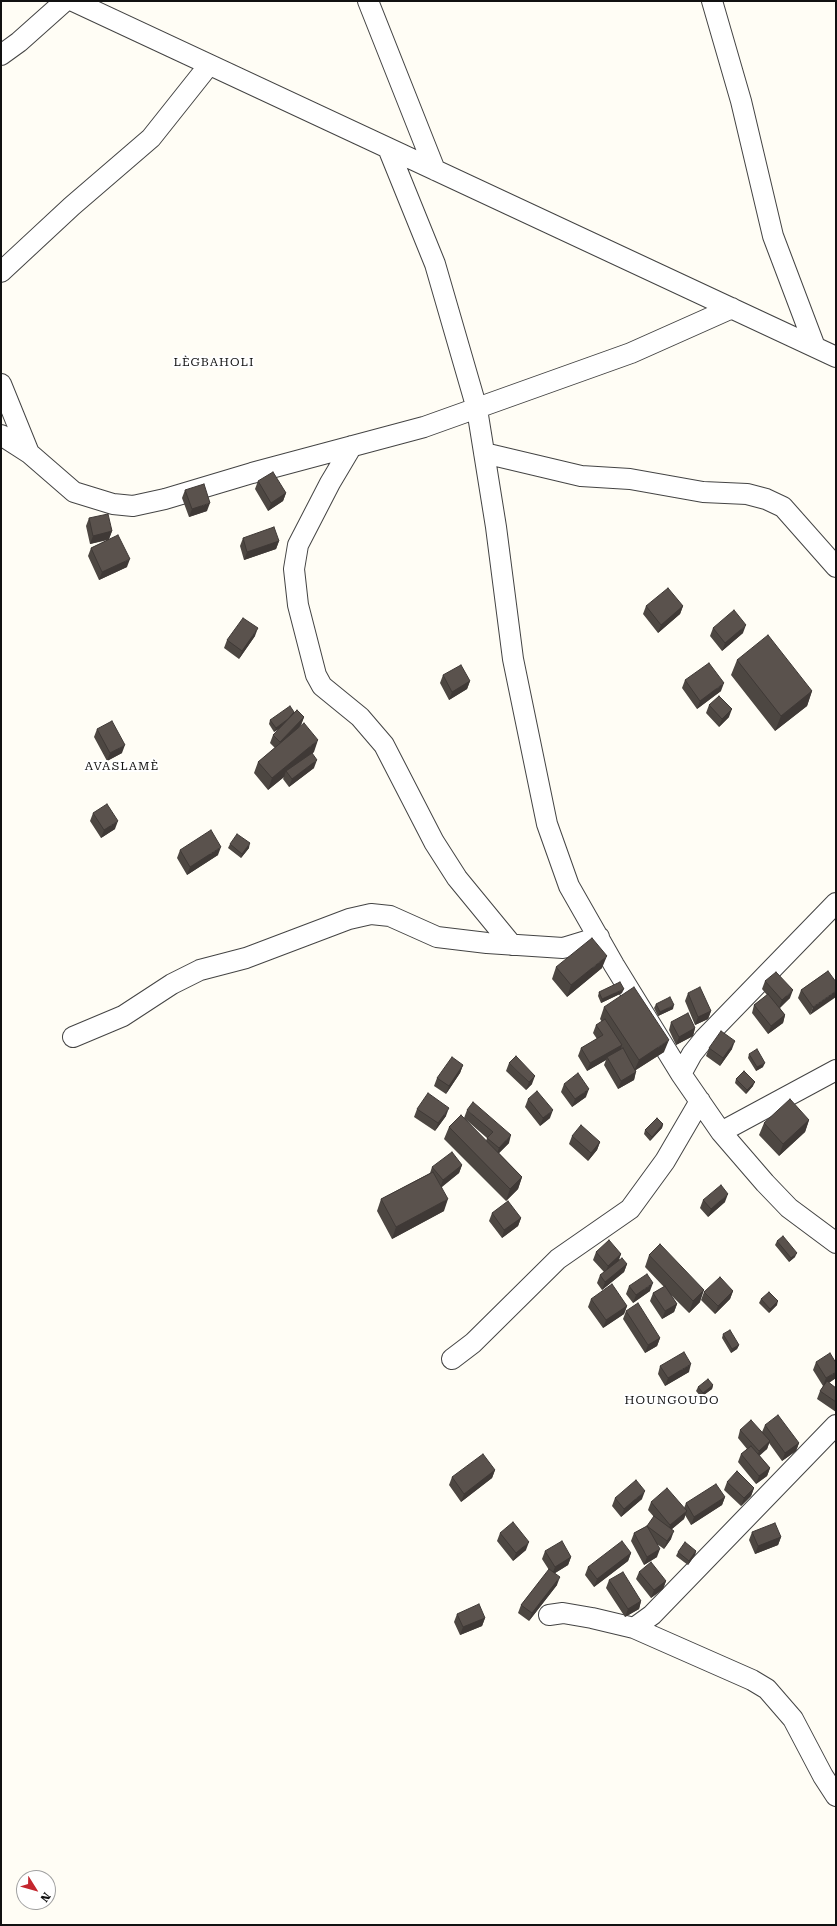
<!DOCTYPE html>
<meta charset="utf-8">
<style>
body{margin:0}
#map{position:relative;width:837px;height:1926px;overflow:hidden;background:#fffdf5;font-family:"Roboto Serif",serif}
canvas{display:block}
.frame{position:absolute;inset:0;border:2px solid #111;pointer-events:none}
.north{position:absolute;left:16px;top:1870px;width:40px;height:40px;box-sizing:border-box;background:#fff;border:1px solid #a0a0a0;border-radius:50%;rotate:127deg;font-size:11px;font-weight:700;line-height:16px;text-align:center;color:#111}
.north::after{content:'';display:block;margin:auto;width:14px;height:18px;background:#c4262e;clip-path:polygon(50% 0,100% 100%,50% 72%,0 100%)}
</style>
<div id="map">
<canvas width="837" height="1926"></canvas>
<div class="frame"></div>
<div class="north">N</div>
</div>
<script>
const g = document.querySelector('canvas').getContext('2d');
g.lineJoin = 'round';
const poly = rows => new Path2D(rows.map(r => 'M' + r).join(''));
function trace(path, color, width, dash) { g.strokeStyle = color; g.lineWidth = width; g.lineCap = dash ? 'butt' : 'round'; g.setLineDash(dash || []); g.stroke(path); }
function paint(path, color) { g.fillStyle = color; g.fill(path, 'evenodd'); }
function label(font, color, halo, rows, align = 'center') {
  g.font = font + ' "Roboto Serif",serif'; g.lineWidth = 4; g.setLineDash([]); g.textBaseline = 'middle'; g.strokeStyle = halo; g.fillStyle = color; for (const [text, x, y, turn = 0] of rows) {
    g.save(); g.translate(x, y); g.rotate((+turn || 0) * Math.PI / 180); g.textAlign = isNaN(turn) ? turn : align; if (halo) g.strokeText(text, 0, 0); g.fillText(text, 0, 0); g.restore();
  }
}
const minor = poly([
 [73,1,836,357],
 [368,1,435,170],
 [712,1,741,101,773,236,815,347],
 [1,55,19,42,65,1],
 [388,148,435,264,477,409,496,527,513,659,547,824,569,886,614,965,681,1074,721,1132,765,1183,789,1208,836,1243],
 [1,272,72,206,151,138,209,65],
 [1,384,29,453],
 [1,435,29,453,74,492,113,504,133,506,165,499,252,473,424,427,631,353,732,308],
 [352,446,330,483,298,545,294,569,298,605,316,675,322,686,360,717,384,745,434,842,457,878,512,945],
 [484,453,581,476,630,479,703,492,747,494,766,499,783,507,836,567],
 [73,1037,123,1016,172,984,200,970,246,958,349,919,371,914,390,916,437,937,487,943,563,948,599,937],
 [681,1074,692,1054,704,1039,836,903],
 [721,1132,836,1070],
 [452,1359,473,1343,558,1259,630,1209,665,1161,700,1101],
 [549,1615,563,1613,592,1618,634,1628,752,1680,767,1689,793,1719,823,1776,836,1796],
 [634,1628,652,1615,836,1425]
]);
trace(minor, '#444', 22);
trace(minor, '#fff', 20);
paint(poly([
 [258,481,286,493,283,501,268,511,255,489],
 [185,490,207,511,189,517,182,498],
 [89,518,112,531,109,539,127,567,99,580,88,556,91,548,108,540,90,544,86,526],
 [243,538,279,541,276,549,244,560,240,546],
 [646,606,683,606,680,614,658,633,643,614],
 [713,628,743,633,722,651,710,636],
 [255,636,239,659,224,648,227,640],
 [737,660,812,691,807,706,775,731,731,675],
 [443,675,470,681,467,689,449,700,440,683],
 [685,680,721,691,697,709,682,688],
 [709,705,729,717,719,727,706,713],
 [294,712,304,717,301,725,298,729,314,752,312,753,314,768,289,787,283,779,284,777,268,790,254,773,258,762,275,748,270,743,273,735,279,729,274,732,269,724,270,720],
 [97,729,122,753,107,761,94,737],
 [93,813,115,829,101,838,90,821],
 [230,844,249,848,241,858,228,848],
 [180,850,218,855,187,875,177,858],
 [556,967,602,968,567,997,552,979],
 [828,971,810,1015,798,998,801,990],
 [765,981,790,998,780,1008,785,1015,783,1023,768,1034,752,1013,754,1005,767,995,762,989],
 [599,992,622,993,601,1003,598,996],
 [688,993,711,1011,708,1019,695,1025,685,1001],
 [656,1004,673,1009,658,1016,654,1008],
 [604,1007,664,1052,636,1070,634,1080,618,1089,604,1065,606,1060,587,1071,578,1056,581,1048,597,1039,593,1033,596,1025,602,1022,600,1019],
 [671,1022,695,1028,693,1036,676,1045,669,1030],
 [709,1048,732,1049,720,1066,706,1056],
 [749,1054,763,1067,756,1071,748,1058],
 [509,1063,532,1084,526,1090,506,1071],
 [463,1065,460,1073,446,1094,434,1086,437,1078],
 [736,1079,753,1086,746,1094,735,1083],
 [564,1084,586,1097,572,1107,561,1092],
 [528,1099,550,1118,540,1126,525,1107],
 [417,1109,446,1116,435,1131,414,1117],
 [467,1110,509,1143,499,1153,522,1177,518,1189,506,1201,444,1139,449,1127,486,1141,487,1138,464,1118],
 [809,1120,805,1132,779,1156,759,1135,764,1123],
 [663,1124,662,1128,650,1141,644,1134,645,1130],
 [572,1136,600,1142,597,1150,588,1161,569,1144],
 [462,1165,459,1173,442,1187,444,1211,392,1239,377,1211,381,1199,430,1173,432,1167],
 [703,1200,725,1202,708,1217,700,1208],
 [492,1213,521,1218,518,1226,502,1238,489,1221],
 [777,1241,795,1257,789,1262,775,1245],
 [596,1252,621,1254,619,1259,627,1264,624,1272,602,1290,597,1283,600,1275,604,1272,593,1260],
 [649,1255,700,1302,689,1313,670,1294,677,1304,674,1312,662,1319,650,1301,653,1293,664,1287,645,1267],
 [629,1286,650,1291,633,1303,626,1294],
 [733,1291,730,1299,715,1314,701,1300,704,1292],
 [591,1299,627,1306,624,1314,603,1328,588,1307],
 [761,1299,777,1305,769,1313,759,1303],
 [626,1311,660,1338,657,1346,645,1353,623,1319],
 [723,1334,739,1345,737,1349,731,1353,722,1338],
 [816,1362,836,1378,829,1383,836,1388,836,1412,817,1399,820,1391,823,1386,813,1370],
 [660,1366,689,1372,665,1386,658,1374],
 [713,1385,712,1389,701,1397,696,1391,698,1387],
 [765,1425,799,1443,796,1451,782,1461,769,1443,767,1449,759,1455,770,1468,767,1476,756,1484,738,1462,741,1454,747,1449,738,1438,740,1430,762,1432],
 [495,1470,492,1478,461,1502,449,1485,452,1477],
 [727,1482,754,1488,751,1496,741,1506,724,1490],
 [725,1497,722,1505,691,1525,685,1515,684,1519,672,1529,671,1539,664,1549,657,1544,657,1557,644,1565,631,1541,634,1533,647,1526,654,1517,648,1510,651,1502,684,1508,686,1503],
 [615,1498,642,1499,621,1517,612,1506],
 [752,1532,781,1537,778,1545,755,1554,749,1540],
 [500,1533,526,1550,513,1561,497,1541],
 [545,1551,571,1557,568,1565,555,1573,557,1585,529,1621,518,1613,521,1605,549,1570,542,1559],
 [696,1551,695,1555,688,1565,676,1556,678,1552],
 [631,1553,628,1561,594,1587,585,1575,588,1567],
 [639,1572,666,1581,663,1589,651,1598,636,1579],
 [609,1580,641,1601,639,1609,625,1617,606,1588],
 [457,1614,485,1618,482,1626,460,1635,454,1622]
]), '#4d4742');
paint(poly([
 [286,493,283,501,268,511,271,503],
 [210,503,207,511,189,517,192,509],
 [112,531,109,539,90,544,93,536],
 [279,541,276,549,244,560,247,552],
 [130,559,127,567,99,580,102,572],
 [683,606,680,614,658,633,661,625],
 [746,625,743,633,722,651,725,643],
 [258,628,255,636,239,659,242,651],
 [470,681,467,689,449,700,452,692],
 [724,683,721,691,697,709,700,701],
 [812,691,807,706,775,731,781,716],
 [732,709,729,717,719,727,722,719],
 [295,714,294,718,274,732,276,728],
 [304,717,301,725,277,750,280,742],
 [318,740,314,752,288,774,286,771,284,777,268,790,272,778],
 [125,745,122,753,107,761,110,753],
 [317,760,314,768,289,787,292,779],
 [118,821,115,829,101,838,104,830],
 [250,843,249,848,241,858,242,854],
 [221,847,218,855,187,875,190,867],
 [607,956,602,968,567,997,571,985],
 [624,989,622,993,601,1003,602,999],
 [793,990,790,998,779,1008,782,1000],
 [836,991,836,997,810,1015,813,1007],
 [674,1005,673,1009,658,1016,660,1012],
 [711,1011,708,1019,695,1025,698,1017],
 [785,1015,783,1023,768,1034,771,1026],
 [695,1028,693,1036,676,1045,679,1037],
 [669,1040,664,1052,634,1071,639,1060],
 [735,1041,732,1049,720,1066,723,1058],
 [622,1045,620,1052,607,1057,606,1060,587,1071,590,1063],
 [765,1063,763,1067,756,1071,757,1067],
 [463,1065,460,1073,446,1094,449,1086],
 [636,1072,634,1080,618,1089,621,1081],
 [535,1076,532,1084,526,1090,529,1082],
 [755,1082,753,1086,746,1094,747,1090],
 [589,1089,586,1097,572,1107,575,1099],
 [449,1108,446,1116,435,1131,438,1123],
 [553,1110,550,1118,540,1126,543,1118],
 [809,1120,805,1132,779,1156,783,1144],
 [663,1124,662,1128,650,1141,652,1137],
 [511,1135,509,1143,496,1156,499,1148],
 [600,1142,597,1150,588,1161,591,1153],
 [462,1165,459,1173,440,1188,443,1180],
 [522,1177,518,1189,506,1201,510,1189],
 [728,1194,725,1202,708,1217,711,1209],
 [448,1199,444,1211,392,1239,396,1227],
 [521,1218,518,1226,502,1238,504,1230],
 [797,1253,795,1257,789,1262,791,1258],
 [621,1254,618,1262,605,1274,608,1266],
 [627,1264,624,1272,602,1290,605,1282],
 [653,1283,650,1291,633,1303,636,1295],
 [704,1290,700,1302,689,1313,693,1301],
 [733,1291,730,1299,715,1314,718,1306],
 [778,1301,777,1305,769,1313,770,1309],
 [677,1304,674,1312,662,1319,665,1311],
 [627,1306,624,1314,603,1328,606,1320],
 [660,1338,657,1346,645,1353,648,1345],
 [739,1345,737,1349,731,1353,732,1349],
 [691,1364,689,1372,665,1386,668,1378],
 [836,1372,836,1378,823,1386,826,1378],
 [713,1385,712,1389,701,1397,703,1393],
 [770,1441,767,1449,756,1459,759,1451],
 [799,1443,796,1451,782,1461,785,1453],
 [770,1468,767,1476,756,1484,759,1476],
 [495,1470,492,1478,461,1502,464,1494],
 [754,1488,751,1496,741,1506,744,1498],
 [645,1491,642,1499,621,1517,624,1509],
 [725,1497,722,1505,691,1525,694,1517],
 [687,1511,684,1519,667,1533,670,1525],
 [674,1531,671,1539,664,1549,667,1541],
 [781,1537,778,1545,755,1554,758,1546],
 [529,1542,526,1550,513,1561,516,1553],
 [660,1549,657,1557,644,1565,647,1557],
 [696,1551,695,1555,688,1565,689,1561],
 [631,1553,628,1561,594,1587,597,1579],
 [571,1557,568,1565,552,1575,555,1567],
 [560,1577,557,1585,529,1621,532,1613],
 [666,1581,663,1589,651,1598,654,1590],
 [641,1601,639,1609,625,1617,628,1609],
 [485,1618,482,1626,460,1635,463,1627]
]), '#3f3936');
const building = poly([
 [273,472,286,493,271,503,258,481,273,472],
 [204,484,210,503,192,509,185,490,204,484],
 [108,514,112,531,93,536,89,518,108,514],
 [274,527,279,541,247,552,243,538,274,527],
 [118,535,130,559,102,572,91,548,118,535],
 [668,588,683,606,661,625,646,606,668,588],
 [734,610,746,625,725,643,713,628,734,610],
 [243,618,258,628,242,651,227,640,243,618],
 [768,635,812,691,781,716,737,660,768,635],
 [709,663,724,683,700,701,685,680,709,663],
 [461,665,470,681,452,692,443,675,461,665],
 [719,696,732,709,722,719,709,705,719,696],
 [290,706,294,712,288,719,276,728,270,720,290,706],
 [297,710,304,717,280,742,273,735,297,710],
 [112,721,125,745,110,753,97,729,112,721],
 [304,723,318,740,272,778,258,762,304,723],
 [312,753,317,760,292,779,286,771,312,753],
 [107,804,118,821,104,830,93,813,107,804],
 [211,830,221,847,190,867,180,850,211,830],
 [237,834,250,843,242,854,230,844,237,834],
 [592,938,607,956,571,985,556,967,592,938],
 [828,971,836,982,836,991,813,1007,801,990,828,971],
 [776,972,793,990,782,1000,765,981,776,972],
 [620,982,624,989,602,999,599,992,620,982],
 [634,987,669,1040,639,1060,604,1007,634,987],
 [700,987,711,1011,698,1017,688,993,700,987],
 [768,994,785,1015,771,1026,754,1005,768,994],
 [670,997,674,1005,660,1012,656,1004,670,997],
 [688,1013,695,1028,679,1037,671,1022,688,1013],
 [605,1019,622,1045,590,1063,581,1048,603,1035,596,1025,605,1019],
 [721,1031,735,1041,723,1058,709,1048,721,1031],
 [623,1048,636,1072,621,1081,607,1057,623,1048],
 [757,1049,765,1063,757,1067,749,1054,757,1049],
 [516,1056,535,1076,529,1082,509,1063,516,1056],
 [452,1057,463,1065,449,1086,437,1078,452,1057],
 [744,1071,755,1082,747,1090,736,1079,744,1071],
 [578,1073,589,1089,575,1099,564,1084,578,1073],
 [537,1091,553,1110,543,1118,528,1099,537,1091],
 [428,1093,449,1108,438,1123,417,1109,428,1093],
 [790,1099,809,1120,783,1144,764,1123,790,1099],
 [473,1102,511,1135,499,1148,487,1138,493,1132,467,1110,473,1102],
 [461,1115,522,1177,510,1189,449,1127,461,1115],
 [657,1118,663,1124,652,1137,645,1130,657,1118],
 [581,1125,600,1142,591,1153,572,1136,581,1125],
 [452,1152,462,1165,443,1180,432,1167,452,1152],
 [433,1172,448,1199,396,1227,381,1199,433,1172],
 [721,1185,728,1194,711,1209,703,1200,721,1185],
 [508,1201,521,1218,504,1230,492,1213,508,1201],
 [783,1236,797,1253,791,1258,777,1241,783,1236],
 [609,1240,621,1254,608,1266,596,1252,609,1240],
 [660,1244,704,1290,693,1301,649,1255,660,1244],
 [622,1258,627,1264,605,1282,600,1275,622,1258],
 [647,1274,653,1283,636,1295,629,1286,647,1274],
 [720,1277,733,1291,718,1306,704,1292,720,1277],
 [612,1284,627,1306,606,1320,591,1299,612,1284],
 [665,1286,677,1304,665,1311,653,1293,665,1286],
 [769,1292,778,1301,770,1309,761,1299,769,1292],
 [638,1303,660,1338,648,1345,626,1311,638,1303],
 [730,1330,739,1345,732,1349,723,1334,730,1330],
 [684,1352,691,1364,668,1378,660,1366,684,1352],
 [830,1353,836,1363,836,1372,826,1378,816,1362,830,1353],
 [708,1379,713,1385,703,1393,698,1387,708,1379],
 [827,1381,836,1388,836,1402,820,1391,827,1381],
 [778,1415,799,1443,785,1453,765,1425,778,1415],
 [751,1420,770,1441,759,1451,740,1430,751,1420],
 [751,1446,770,1468,759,1476,741,1454,751,1446],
 [483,1454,495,1470,464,1494,452,1477,483,1454],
 [737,1471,754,1488,744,1498,727,1482,737,1471],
 [636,1480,645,1491,624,1509,615,1498,636,1480],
 [716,1484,725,1497,694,1517,686,1503,716,1484],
 [667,1488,687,1511,670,1525,651,1502,667,1488],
 [654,1516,674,1531,667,1541,647,1526,654,1516],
 [513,1522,529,1542,516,1553,500,1533,513,1522],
 [775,1523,781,1537,758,1546,752,1532,775,1523],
 [647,1526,660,1549,647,1557,634,1533,647,1526],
 [562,1541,571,1557,555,1567,545,1551,562,1541],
 [622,1541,631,1553,597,1579,588,1567,622,1541],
 [685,1542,696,1551,689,1561,678,1552,685,1542],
 [651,1562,666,1581,654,1590,639,1572,651,1562],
 [549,1569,560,1577,532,1613,521,1605,549,1569],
 [623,1572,641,1601,628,1609,609,1580,623,1572],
 [479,1604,485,1618,463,1627,457,1614,479,1604]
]);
paint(building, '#5a524d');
trace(building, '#3f3936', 1);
g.letterSpacing = '1px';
label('12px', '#111', '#fff', [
 ["LÈGBAHOLI",214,362],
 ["AVASLAMÈ",122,766],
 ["HOUNGOUDO",672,1400]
]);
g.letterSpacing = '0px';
</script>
